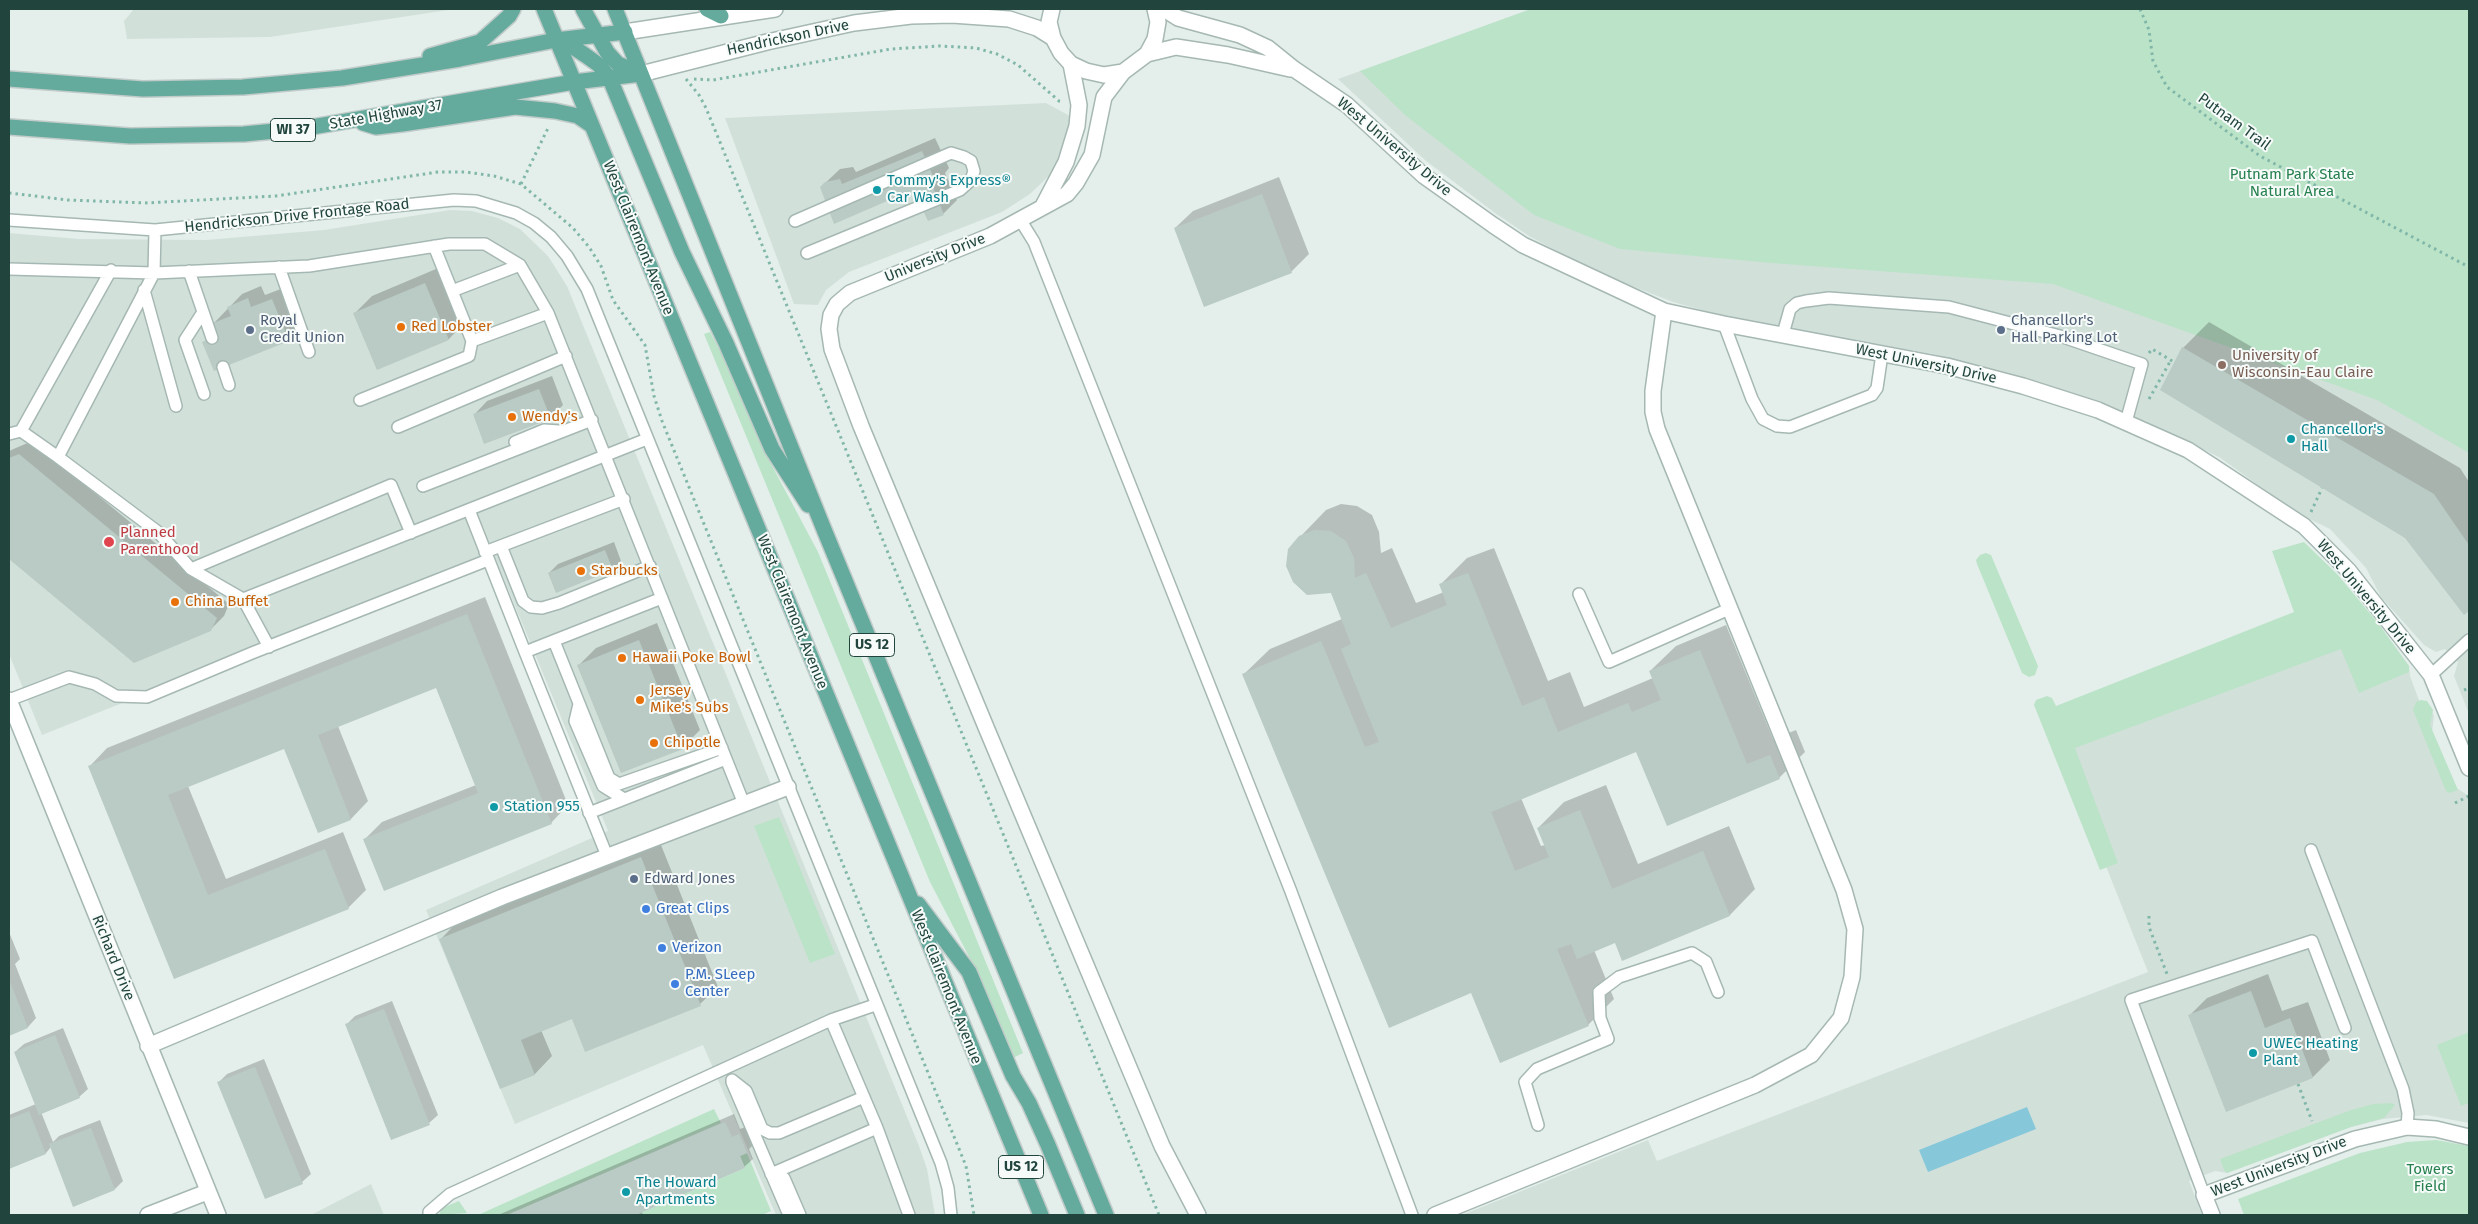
<!DOCTYPE html>
<meta charset="utf-8">
<style>
body{margin:0}
#map{position:relative;width:2478px;height:1224px;overflow:hidden;background:#e4efeb;font-family:"Fira Sans",sans-serif}
canvas{display:block}
.frame{position:absolute;inset:0;border:10px solid #21443d;pointer-events:none}
</style>
<div id="map">
<canvas width="2478" height="1224"></canvas>
<div class="frame"></div>
</div>
<script>
const g = document.querySelector('canvas').getContext('2d');
g.lineJoin = 'round';
function paint(path, color) { g.fillStyle = color; g.fill(path, 'evenodd'); }
const poly = rows => new Path2D(rows.map(r => 'M' + r).join(''));
function trace(path, color, width, dash) { g.strokeStyle = color; g.lineWidth = width; g.lineCap = dash ? 'butt' : 'round'; g.setLineDash(dash || []); g.stroke(path); }
function label(font, color, halo, rows, align = 'center') {
  g.font = font + ' "Fira Sans",sans-serif'; g.lineWidth = 4; g.setLineDash([]); g.textBaseline = 'middle'; g.strokeStyle = halo; g.fillStyle = color; for (const [text, x, y, turn = 0] of rows) {
    g.save(); g.translate(x, y); g.rotate((+turn || 0) * Math.PI / 180); g.textAlign = isNaN(turn) ? turn : align; if (halo) g.strokeText(text, 0, 0); g.fillText(text, 0, 0); g.restore();
  }
}
paint(poly([
 [134,9,455,9,270,37,127,39,124,21],
 [1531,9,2469,9,2469,714,2454,676,2458,662,2445,649,2436,652,2424,645,2381,597,2366,568,2330,529,2297,513,2219,457,2111,406,2018,376,1933,354,1758,324,1716,314,1673,302,1624,283,1579,263,1529,236,1495,213,1425,160,1338,79],
 [1046,103,1070,116,1068,138,1052,173,1030,194,1002,212,849,272,826,290,818,305,794,304,725,118],
 [450,210,472,211,498,218,520,229,548,256,567,286,919,1146,927,1169,935,1215,776,1215,703,1045,515,1124,426,910,608,831,494,555,42,735,9,654,9,233,79,239,206,240,324,230],
 [2379,625,2409,666,2410,676,2420,703,2430,706,2434,716,2432,732,2455,787,2469,796,2469,1123,2426,1115,2383,1119,2351,1127,2227,1173,2215,1171,2189,1181,2202,1215,1462,1215,1648,1140,1657,1161,2148,972,2049,723],
 [371,1184,384,1215,311,1215]
]), '#d2e0da');
paint(poly([
 [1531,9,2469,9,2469,453,2377,400,2053,284,1771,263,1620,249,1534,215,1405,115,1360,71],
 [710,332,734,376,769,460,818,552,1023,1053,1013,1058,977,972,930,882,704,334],
 [2304,542,2338,575,2378,623,2409,666,2409,672,2359,693,2341,649,2075,748,2118,863,2100,870,2034,705,2036,700,2047,696,2052,698,2056,706,2294,612,2272,551],
 [1986,553,1991,555,2038,666,2035,675,2029,677,2022,673,1977,564,1976,560,1980,555],
 [2421,700,2427,701,2433,710,2430,725,2458,790,2449,793,2446,791,2413,710,2416,702],
 [779,817,835,954,810,963,754,826],
 [2469,1032,2469,1103,2461,1106,2437,1045],
 [2391,1103,2395,1105,2384,1118,2351,1127,2227,1173,2224,1170,2220,1159,2351,1110,2373,1104],
 [714,1109,721,1123,507,1215,478,1215],
 [2436,1140,2469,1146,2469,1215,2244,1215,2238,1199,2360,1153,2407,1142],
 [747,1153,771,1211,762,1215,636,1215,745,1168,740,1156],
 [459,1201,467,1213,439,1215,442,1208]
]), '#bbe3c8');
paint(poly([
 [2027,1107,2036,1129,1928,1172,1919,1150]
]), '#87c7da');
paint(poly([
 [935,138,949,168,945,173,957,200,944,213,929,220,916,192,821,187,840,169,853,167,856,172],
 [1279,177,1309,254,1291,272,1175,228,1193,211],
 [443,266,466,321,449,339,377,369,354,314,372,296],
 [261,286,265,295,286,287,302,327,288,340,204,342,217,330,214,323,242,294],
 [2209,322,2460,468,2469,482,2469,609,2464,613,2406,537,2162,389,2183,348],
 [552,376,563,405,550,418,474,415,487,401],
 [32,441,229,604,224,616,210,630,134,661,9,557,9,451],
 [1341,504,1357,506,1372,515,1379,532,1381,553,1392,548,1416,603,1444,592,1441,584,1467,558,1494,548,1548,681,1570,672,1584,707,1653,678,1650,671,1676,646,1726,625,1773,739,1796,730,1805,752,1779,778,1637,750,1521,798,1541,846,1545,845,1538,828,1564,802,1606,785,1638,864,1729,826,1755,889,1730,915,1623,959,1616,941,1594,950,1614,999,1588,1025,1472,992,1244,674,1270,649,1342,619,1332,592,1300,537,1326,510],
 [614,542,621,561,613,569,549,573,558,564],
 [485,597,568,805,551,823,364,840,382,822,476,785,437,686,338,726,368,801,351,819,319,831,285,747,188,786,226,879,343,832,366,890,348,908,174,977,90,766,107,748],
 [657,623,700,730,682,748,579,665,596,648],
 [659,840,718,987,700,1004,586,1051,572,1018,541,1030,552,1056,535,1074,501,1088,441,939,458,921],
 [9,932,20,959,15,964,36,1018,28,1027,9,1034],
 [2268,974,2282,1011,2308,1002,2330,1060,2313,1077,2190,1015,2207,998],
 [392,1001,438,1115,429,1123,392,1139,346,1025,355,1016],
 [63,1028,88,1089,79,1097,41,1112,53,1142,59,1136,100,1120,123,1181,115,1189,51,1147,46,1153,9,1167,9,1115,36,1104,15,1052,24,1044],
 [264,1059,311,1174,302,1182,218,1083,227,1074],
 [734,1114,740,1129,748,1126,755,1143,749,1149,753,1159,744,1167,642,1212,643,1215,498,1215]
]), '#0003');
paint(poly([
 [922,151,936,183,933,187,944,215,928,221,915,193,908,192,834,224,820,187,825,182,840,179,842,184],
 [1262,194,1292,273,1204,307,1174,228],
 [425,283,449,340,377,370,353,313],
 [248,298,251,307,272,299,289,341,214,371,202,342,218,336,213,323,231,316,227,307],
 [2182,347,2434,494,2469,545,2469,611,2464,615,2405,538,2160,390],
 [539,389,551,419,484,444,473,414],
 [19,454,217,618,211,631,134,663,9,559,9,458],
 [1314,530,1331,531,1346,541,1354,558,1355,578,1366,573,1391,628,1447,605,1439,584,1468,573,1522,706,1544,697,1558,732,1628,703,1632,712,1661,700,1649,671,1700,650,1747,764,1770,755,1780,779,1667,826,1636,752,1491,812,1515,871,1549,857,1537,828,1580,810,1612,889,1703,851,1730,916,1622,961,1615,943,1577,959,1571,944,1557,949,1589,1026,1500,1063,1471,993,1389,1028,1242,674,1321,641,1365,747,1379,742,1341,649,1351,644,1331,593,1307,595,1293,582,1286,566,1288,549,1299,536],
 [605,550,613,570,556,593,548,573],
 [467,614,552,824,384,891,363,839,478,793,436,688,318,735,351,820,318,833,284,749,168,795,208,895,325,849,349,909,174,979,88,766],
 [639,640,683,749,621,773,577,665],
 [641,857,701,1006,585,1052,572,1019,521,1040,535,1075,500,1089,439,939],
 [9,979,28,1028,9,1036],
 [2251,991,2265,1028,2290,1018,2313,1078,2226,1112,2188,1015],
 [384,1009,430,1125,391,1140,345,1024],
 [55,1035,80,1098,39,1115,14,1052],
 [255,1067,303,1184,265,1199,217,1082],
 [29,1111,46,1154,9,1169,9,1119],
 [725,1122,732,1137,739,1134,747,1153,740,1156,745,1168,636,1215,507,1215],
 [91,1128,115,1190,73,1207,49,1144]
]), '#b9cbc4');
const lane = poly([
 [9,220,155,230,454,200,476,201,516,213,534,223,551,237,567,256,587,289,941,1163,948,1188,951,1215],
 [795,221,951,153,964,157,971,161,974,171,971,180,960,190,807,253],
 [1021,221,1034,242,1290,889,1412,1215],
 [434,246,472,341],
 [279,267,309,352],
 [9,269,154,273,309,266,449,244,485,244,520,265,548,313,744,804],
 [189,271,212,338],
 [144,290,176,406],
 [452,291,520,265],
 [203,312,185,340,204,394],
 [1724,324,1752,399,1763,419,1777,426,1790,427,1872,395,1877,388,1882,354],
 [1783,334,1790,309,1797,303,1806,301,1829,298,1949,307,2060,336,2142,364,2126,422],
 [223,367,229,385],
 [360,400,469,356,472,341,548,313],
 [398,427,566,356],
 [21,431,111,270],
 [9,434,21,431,58,457,158,532,191,569,243,599,269,647],
 [515,442,544,430,559,431],
 [58,457,154,273,155,230],
 [423,486,592,420],
 [469,510,525,652,662,598],
 [501,546,523,601,531,607,542,608,559,603,650,566],
 [485,552,624,499],
 [191,569,391,485,411,533],
 [1579,594,1609,662,1729,609],
 [243,599,647,439],
 [554,641,609,778,619,784,722,748],
 [525,652,607,856],
 [2431,675,2469,640],
 [9,700,69,677,95,684,116,696,147,697,252,653,488,560],
 [579,704,575,721,603,786,624,799],
 [589,813,726,759],
 [2311,850,2403,1089,2408,1113,2407,1127],
 [831,1020,877,1128,909,1215],
 [732,1080,746,1091,762,1129,770,1133,779,1133,864,1097],
 [732,1082,789,1215],
 [1538,1125,1525,1082,1537,1069,1608,1039,1600,1018,1599,992,1619,977,1692,953,1706,962,1718,992],
 [771,1174,877,1128],
 [771,1174,784,1178,800,1215],
 [2204,1195,2131,1000,2312,941,2345,1028],
 [429,1215,429,1212,450,1194,831,1020,875,1005]
]);
const street = poly([
 [1052,9,1049,22,1053,38,1061,53,1071,64,1086,71,1104,75,1123,72,1147,54,1155,39,1158,22,1155,9],
 [1164,9,1178,18,1240,35,1268,48,1294,69,1347,105,1424,176,1493,225,1523,245,1664,311,1724,324,1947,366,2023,386,2098,410,2188,450,2304,526,2348,570,2431,675,2469,768],
 [625,32,775,9],
 [1147,54,1176,47,1228,55,1290,69],
 [1123,72,1104,97,1092,155,1076,183,1067,194,990,236,850,293,837,304,831,315,829,329,832,349,861,426,988,732,1162,1146,1198,1215],
 [641,74,767,42,854,23,911,16,952,15,1009,19,1037,28,1053,38],
 [1043,206,1066,162,1077,126,1079,105,1071,64],
 [9,700,218,1215],
 [148,1046,502,897,788,787],
 [148,1215,207,1192],
 [1435,1215,1755,1085,1811,1055,1841,1018,1852,977,1855,929,1844,890,1657,429,1653,412,1653,391,1664,311],
 [2212,1215,2204,1195,2355,1139,2407,1127,2436,1129,2469,1137]
]);
const primary = poly([
 [544,9,1041,1215],
 [583,9,607,52,618,64,639,73],
 [615,9,823,527,1106,1215],
 [707,9,721,16],
 [558,41,573,47,585,55,599,65,610,79,682,252,726,343,772,449,808,505],
 [430,56,480,42,509,16,513,9],
 [9,79,143,89,243,87,342,78,460,59,556,40,625,32],
 [363,123,376,127,402,124,515,107,555,111,578,116,591,125],
 [9,127,130,136,244,134,306,128,574,82,641,74],
 [918,904,969,972,1013,1076,1029,1103,1048,1145,1077,1215]
]);
trace(lane, '#a6b8b3', 14);
trace(street, '#a6b8b3', 18);
trace(primary, '#c1cbc9', 18);
trace(poly([
 [2140,9,2149,30,2153,61,2167,87,2260,156,2469,267],
 [686,79,699,95,706,108,1159,1215],
 [694,79,713,80,891,49,940,46,976,48,997,54,1018,65,1059,101,1063,102],
 [521,184,549,126],
 [9,193,68,200,145,203,276,196,438,172,466,172,494,176,521,184,573,228,589,247,601,266,613,300,645,345,654,396,662,421,966,1166,974,1215],
 [2149,353,2152,349,2174,362],
 [2149,399,2171,360],
 [2311,512,2322,488],
 [2464,690,2469,688],
 [2455,803,2469,796],
 [2149,916,2149,927,2167,974],
 [2298,1084,2312,1121]
]), '#81b7a9', 3, [2.5, 4]);
trace(lane, '#fff', 11);
trace(street, '#fff', 15);
trace(primary, '#64aa9d', 15);
for (const [x, y, r, color] of [
 [877,190,5,"#0f9aa8"],
 [401,327,5,"#e8710a"],
 [250,330,5,"#5c6f8a"],
 [2001,330,5,"#5c6f8a"],
 [2222,365,5,"#8d6e63"],
 [512,417,5,"#e8710a"],
 [2291,439,5,"#0f9aa8"],
 [109,542,6,"#e0444e"],
 [581,571,5,"#e8710a"],
 [175,602,5,"#e8710a"],
 [622,658,5,"#e8710a"],
 [640,700,5,"#e8710a"],
 [654,743,5,"#e8710a"],
 [494,807,5,"#0f9aa8"],
 [634,879,5,"#5c6f8a"],
 [646,909,5,"#3f7fe0"],
 [662,948,5,"#3f7fe0"],
 [675,984,5,"#3f7fe0"],
 [2253,1053,5,"#0f9aa8"],
 [626,1192,5,"#0f9aa8"]
]) { const dot = new Path2D(); dot.arc(x, y, r, 0, 2 * Math.PI); g.fillStyle = color; g.fill(dot); trace(dot, '#f6fbf9', 2); }
for (const [x, y, w] of [
 [293,130,45],
 [872,645,45],
 [1021,1167,45]
]) { const box = new Path2D(); box.roundRect(x - w / 2, y - 11.5, w, 23, 4); g.fillStyle = '#f6fbf9'; g.fill(box); trace(box, '#21443d', 1); }
label('bold 14px', '#21443d', null, [
 ["WI 37",293,130],
 ["US 12",872,645],
 ["US 12",1021,1167]
]);
label('15px', '#21443d', '#f6fbf9', [
 ["Hendrickson Drive",788,38,-12],
 ["State Highway 37",386,115,-10],
 ["Putnam Trail",2234,122,36],
 ["West University Drive",1394,147,40],
 ["Hendrickson Drive Frontage Road",297,216,-6],
 ["West Clairemont Avenue",638,238,68],
 ["University Drive",935,258,-22],
 ["West University Drive",1926,364,12],
 ["West University Drive",2366,597,50],
 ["West Clairemont Avenue",792,612,68],
 ["Richard Drive",113,958,68],
 ["West Clairemont Avenue",946,987,68],
 ["West University Drive",2279,1167,-21]
]);
label('15px', '#26804f', '#f6fbf9', [
 ["Putnam Park State",2292,175],
 ["Natural Area",2292,192],
 ["Towers",2430,1170],
 ["Field",2430,1187]
]);
label('15px', '#0d838f', '#f6fbf9', [
 ["Tommy's Express®",887,181],
 ["Car Wash",887,198],
 ["Chancellor's",2301,430],
 ["Hall",2301,447],
 ["Station 955",504,807],
 ["UWEC Heating",2263,1044],
 ["Plant",2263,1061],
 ["The Howard",636,1183],
 ["Apartments",636,1200]
], 'left');
label('15px', '#4e5e75', '#f6fbf9', [
 ["Royal",260,321],
 ["Credit Union",260,338],
 ["Chancellor's",2011,321],
 ["Hall Parking Lot",2011,338],
 ["Edward Jones",644,879]
], 'left');
label('15px', '#c56008', '#f6fbf9', [
 ["Red Lobster",411,327],
 ["Wendy's",522,417],
 ["Starbucks",591,571],
 ["China Buffet",185,602],
 ["Hawaii Poke Bowl",632,658],
 ["Jersey",650,691],
 ["Mike's Subs",650,708],
 ["Chipotle",664,743]
], 'left');
label('15px', '#785e54', '#f6fbf9', [
 ["University of",2232,356],
 ["Wisconsin-Eau Claire",2232,373]
], 'left');
label('15px', '#be3a42', '#f6fbf9', [
 ["Planned",120,533],
 ["Parenthood",120,550]
], 'left');
label('15px', '#366cbe', '#f6fbf9', [
 ["Great Clips",656,909],
 ["Verizon",672,948],
 ["P.M. SLeep",685,975],
 ["Center",685,992]
], 'left');
</script>
